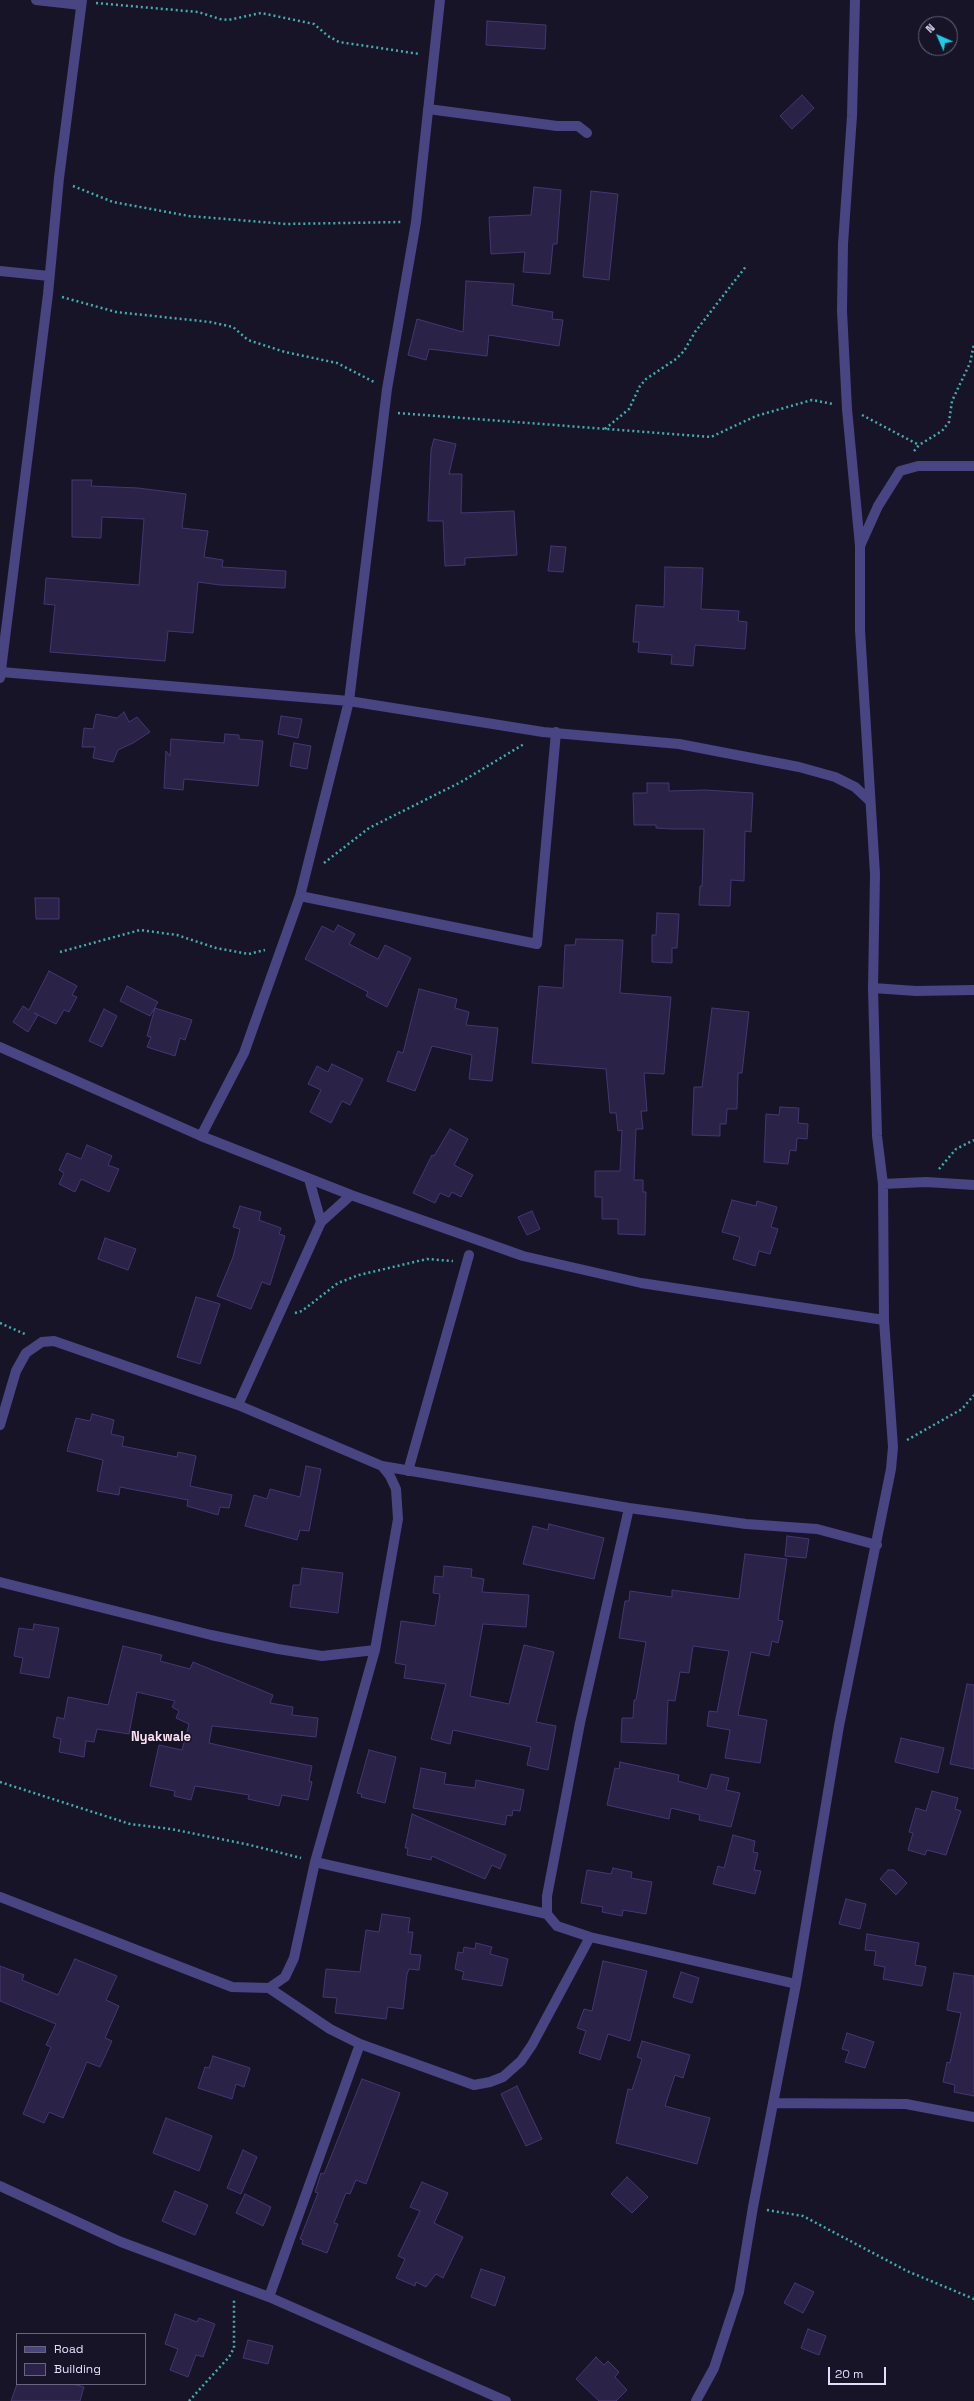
<!DOCTYPE html>
<style>
body{margin:0}
#map{position:relative;width:974px;height:2401px;overflow:hidden;background:#181428;font-family:"Space Grotesk",sans-serif}
canvas{display:block}
.legend{position:absolute;left:16px;top:2333px;width:130px;height:52px;box-sizing:border-box;background:#181428;border:1px solid #69657c;margin:0;padding:5px 7px;list-style:none;font-size:12px;color:#e3dffb}
.legend li{display:flex;align-items:center;gap:8px;height:20px}
.legend b{width:20px;border:1px solid #69657c}
.north{position:absolute;left:918px;top:16px;width:40px;height:40px;box-sizing:border-box;background:#181428;border:1px solid #69657c;border-radius:50%;rotate:315deg;font-size:11px;font-weight:700;line-height:16px;text-align:center;color:#e3dffb}
.north::after{content:'';display:block;margin:auto;width:14px;height:18px;background:#21cae5;clip-path:polygon(50% 0,100% 100%,50% 72%,0 100%)}
.scale{position:absolute;left:828px;top:2367px;width:58px;height:18px;box-sizing:border-box;border:2px solid #e3dffb;border-top:0;padding-left:5px;font-size:12px;line-height:14px;white-space:nowrap;color:#e3dffb;-webkit-text-stroke:3px #181428;paint-order:stroke}
</style>
<div id="map">
<canvas width="974" height="2401"></canvas>
<ul class="legend">
<li><b style="height:5px;background:#494482"></b>Road</li>
<li><b style="height:11px;background:#2b2247"></b>Building</li>
</ul>
<div class="north">N</div>
<div class="scale">20 m</div>
</div>
<script>
const g = document.querySelector('canvas').getContext('2d');
g.lineJoin = 'round';
function paint(path, color) { g.fillStyle = color; g.fill(path, 'evenodd'); }
const poly = rows => new Path2D(rows.map(r => 'M' + r).join(''));
function trace(path, color, width, dash) { g.strokeStyle = color; g.lineWidth = width; g.lineCap = dash ? 'butt' : 'round'; g.setLineDash(dash || []); g.stroke(path); }
function label(font, color, halo, rows, align = 'center') {
  g.font = font + ' "Space Grotesk",sans-serif'; g.lineWidth = 3.5; g.setLineDash([]); g.textBaseline = 'middle'; g.strokeStyle = halo; g.fillStyle = color; for (const [text, x, y, turn = 0] of rows) {
    g.save(); g.translate(x, y); g.rotate((+turn || 0) * Math.PI / 180); g.textAlign = isNaN(turn) ? turn : align; if (halo) g.strokeText(text, 0, 0); g.fillText(text, 0, 0); g.restore();
  }
}
const building = poly([
 [487,21,546,25,545,49,486,45,487,21],
 [802,95,814,108,792,129,780,116,802,95],
 [534,187,561,190,557,244,553,244,550,274,523,272,525,252,491,254,489,217,531,215,534,187],
 [591,191,618,194,609,280,583,277,591,191],
 [466,281,514,284,512,305,553,312,552,319,563,320,559,346,489,335,487,356,429,349,426,360,408,355,417,319,463,332,466,281],
 [434,439,456,444,449,474,462,474,461,513,514,511,517,555,465,558,465,565,445,566,443,521,428,521,431,450,434,439],
 [72,480,92,480,91,486,138,488,186,494,182,528,208,531,204,557,223,560,222,567,286,571,285,588,220,585,198,582,193,633,168,631,165,661,50,652,55,605,44,604,46,578,139,585,144,519,102,517,101,538,72,537,72,480],
 [551,546,566,547,563,572,548,571,551,546],
 [665,567,703,568,701,609,739,611,738,621,747,622,745,649,695,645,693,666,671,664,672,655,638,652,639,642,633,642,636,605,664,607,665,567],
 [124,712,129,722,137,717,150,732,133,743,118,750,113,762,93,758,95,747,82,747,84,728,93,729,96,714,117,718,124,712],
 [281,716,302,719,298,738,278,734,281,716],
 [225,734,239,735,239,739,263,741,258,786,184,779,183,790,164,788,166,751,170,756,171,739,224,743,225,734],
 [294,743,311,746,307,769,290,766,294,743],
 [647,783,669,783,669,791,705,790,753,793,751,832,745,831,744,881,731,880,730,906,699,905,700,886,702,886,704,829,672,829,656,828,656,825,634,825,633,793,647,793,647,783],
 [35,898,59,898,59,919,36,919,35,898],
 [657,913,679,914,677,948,672,948,672,963,652,962,652,935,656,935,657,913],
 [338,925,355,934,349,944,378,959,385,945,411,958,387,1007,366,996,368,992,305,959,322,926,334,932,338,925],
 [576,939,623,940,620,993,671,997,664,1074,644,1073,647,1111,641,1111,643,1129,636,1129,634,1180,643,1180,643,1192,646,1192,645,1235,618,1234,618,1219,602,1219,602,1197,595,1197,595,1171,620,1171,622,1130,618,1131,616,1113,610,1113,606,1069,532,1063,539,986,563,988,565,945,575,945,576,939],
 [49,971,77,986,72,995,77,997,69,1012,64,1010,56,1024,34,1013,38,1015,28,1032,13,1022,23,1006,29,1010,49,971],
 [127,986,158,1002,150,1016,120,1001,127,986],
 [419,989,457,999,455,1008,469,1012,466,1025,498,1028,492,1081,469,1079,472,1055,432,1046,415,1091,387,1081,398,1051,403,1053,419,989],
 [155,1008,192,1020,185,1040,180,1038,175,1056,147,1047,151,1037,147,1036,155,1008],
 [712,1008,749,1012,742,1073,738,1073,737,1109,727,1109,726,1124,720,1124,720,1136,692,1135,694,1087,702,1087,712,1008],
 [104,1009,117,1016,102,1047,89,1041,104,1009],
 [332,1064,363,1079,350,1105,342,1101,331,1123,310,1112,321,1090,308,1084,317,1066,328,1072,332,1064],
 [780,1107,799,1108,798,1123,808,1124,807,1139,797,1138,796,1151,790,1150,788,1164,764,1162,766,1114,779,1115,780,1107],
 [450,1129,468,1139,454,1165,473,1175,461,1197,452,1192,449,1197,440,1193,435,1203,413,1193,432,1155,434,1156,450,1129],
 [87,1145,112,1156,108,1165,119,1169,109,1192,81,1179,75,1192,59,1184,64,1173,59,1170,67,1153,81,1159,87,1145],
 [732,1200,756,1206,757,1201,777,1207,771,1227,778,1229,770,1254,759,1251,755,1266,733,1259,740,1237,722,1232,732,1200],
 [240,1206,261,1212,259,1220,281,1228,279,1234,285,1236,270,1285,262,1282,251,1309,217,1296,233,1257,240,1229,233,1227,240,1206],
 [532,1211,540,1229,527,1235,518,1217,532,1211],
 [105,1238,136,1249,128,1270,98,1259,105,1238],
 [196,1297,220,1304,200,1364,177,1357,196,1297],
 [92,1414,114,1420,111,1434,124,1437,122,1446,177,1457,178,1452,196,1456,190,1486,232,1495,229,1508,220,1507,218,1515,187,1506,188,1500,120,1487,119,1495,97,1491,103,1460,67,1451,76,1418,90,1421,92,1414],
 [306,1466,321,1469,309,1531,300,1530,297,1540,245,1526,254,1495,267,1499,270,1489,300,1497,306,1466],
 [549,1524,604,1538,594,1579,523,1564,533,1526,548,1530,549,1524],
 [787,1536,809,1539,806,1558,785,1556,787,1536],
 [745,1554,787,1559,778,1620,783,1621,778,1643,772,1641,769,1656,751,1652,738,1715,767,1720,760,1763,725,1758,730,1730,707,1726,709,1711,717,1712,729,1651,693,1646,689,1673,680,1672,675,1701,668,1700,666,1744,621,1742,622,1718,633,1718,634,1700,636,1700,646,1642,619,1638,625,1601,629,1601,630,1591,672,1597,672,1590,739,1599,745,1554],
 [444,1566,472,1569,471,1577,484,1579,482,1592,529,1595,526,1627,483,1624,470,1696,509,1704,524,1645,554,1652,536,1722,556,1726,548,1770,527,1765,531,1747,453,1730,450,1744,431,1739,446,1684,404,1678,406,1665,395,1663,401,1621,435,1626,440,1594,433,1593,435,1576,443,1577,444,1566],
 [302,1568,343,1573,338,1613,290,1607,293,1585,300,1585,302,1568],
 [34,1624,59,1628,49,1678,20,1673,23,1658,14,1656,19,1628,33,1630,34,1624],
 [123,1646,162,1655,160,1661,190,1669,193,1662,273,1695,270,1703,293,1707,292,1715,318,1718,316,1737,212,1726,209,1743,312,1766,309,1781,312,1782,308,1800,282,1795,279,1806,248,1799,249,1795,195,1786,191,1800,174,1796,175,1791,150,1786,159,1745,182,1750,189,1724,176,1718,179,1711,172,1707,175,1701,137,1692,129,1734,97,1729,94,1742,86,1741,84,1757,59,1752,61,1739,53,1737,57,1717,64,1719,68,1697,108,1705,123,1646],
 [967,1684,974,1685,974,1769,950,1764,967,1684],
 [901,1738,944,1748,938,1773,895,1762,901,1738],
 [369,1750,396,1757,385,1803,361,1797,362,1794,357,1793,369,1750],
 [620,1762,679,1775,678,1781,707,1789,711,1774,729,1778,726,1790,740,1793,731,1827,699,1820,700,1815,671,1808,669,1819,607,1805,615,1768,619,1769,620,1762],
 [421,1768,446,1773,444,1784,475,1788,476,1780,524,1790,520,1811,513,1810,512,1816,507,1815,505,1825,413,1808,421,1768],
 [932,1791,958,1798,955,1809,961,1811,946,1855,927,1850,925,1855,908,1850,913,1833,909,1832,916,1808,926,1811,932,1791],
 [412,1814,506,1855,500,1869,492,1865,485,1879,432,1856,431,1860,407,1855,408,1848,405,1848,412,1814],
 [733,1835,755,1841,753,1852,758,1853,754,1870,761,1871,755,1894,713,1884,718,1866,724,1868,733,1835],
 [613,1868,632,1872,631,1878,652,1882,646,1914,623,1910,622,1916,602,1912,603,1907,581,1903,587,1870,611,1874,613,1868],
 [888,1870,894,1870,907,1883,896,1895,880,1879,888,1870],
 [846,1899,866,1904,860,1929,839,1924,846,1899],
 [382,1914,410,1918,408,1932,413,1932,410,1954,421,1955,419,1970,409,1969,407,1974,403,2009,388,2007,386,2019,335,2013,337,1998,323,1997,326,1969,360,1972,366,1930,379,1932,382,1914],
 [867,1934,919,1943,915,1965,926,1967,922,1986,883,1979,885,1967,874,1965,876,1951,865,1950,867,1934],
 [476,1943,492,1947,490,1954,508,1959,502,1986,462,1979,464,1972,455,1969,458,1952,463,1953,464,1947,475,1949,476,1943],
 [75,1959,117,1976,106,2000,119,2006,105,2038,112,2041,100,2067,87,2062,63,2118,49,2112,44,2123,23,2114,51,2047,46,2045,56,2024,0,2001,0,1966,24,1975,22,1980,58,1995,75,1959],
 [603,1961,647,1971,630,2041,608,2034,600,2060,579,2053,586,2031,577,2028,584,2009,592,2011,603,1961],
 [681,1972,699,1978,692,2003,673,1997,681,1972],
 [954,1973,974,1976,974,2096,954,2092,955,2085,943,2082,947,2062,950,2063,961,2013,947,2010,954,1973],
 [847,2033,874,2042,865,2068,845,2062,849,2051,842,2049,847,2033],
 [642,2041,690,2055,683,2078,675,2075,665,2106,710,2118,697,2164,616,2143,628,2089,632,2090,642,2059,637,2057,642,2041],
 [213,2056,250,2068,244,2087,236,2084,232,2099,198,2088,205,2067,209,2068,213,2056],
 [362,2079,400,2093,366,2184,356,2180,350,2194,346,2193,334,2223,338,2224,327,2253,302,2244,303,2240,300,2239,318,2193,315,2192,321,2173,324,2174,362,2079],
 [517,2086,542,2139,526,2146,501,2094,517,2086],
 [166,2118,212,2136,199,2171,153,2153,166,2118],
 [243,2150,257,2157,241,2194,227,2188,243,2150],
 [627,2177,648,2197,632,2213,611,2194,627,2177],
 [422,2182,448,2193,434,2223,463,2237,443,2278,436,2274,426,2287,416,2282,415,2286,396,2278,405,2259,398,2256,420,2211,410,2207,422,2182],
 [175,2191,208,2205,195,2235,162,2221,175,2191],
 [245,2194,271,2207,263,2226,236,2213,245,2194],
 [481,2269,505,2277,495,2306,471,2297,481,2269],
 [795,2283,814,2292,803,2313,784,2303,795,2283],
 [175,2314,197,2322,199,2318,215,2324,203,2357,196,2355,188,2377,170,2370,178,2349,165,2344,175,2314],
 [808,2329,826,2336,819,2355,801,2348,808,2329],
 [248,2340,273,2346,268,2364,243,2358,248,2340],
 [596,2357,604,2365,608,2361,619,2372,615,2377,627,2390,616,2401,599,2401,576,2379,596,2357],
 [17,2384,73,2384,84,2387,80,2401,11,2401,17,2384]
]);
paint(building, '#2b2247');
trace(building, '#443771', 1);
trace(poly([
 [96,3,198,12,220,19,228,20,261,13,314,24,328,36,339,42,420,54],
 [73,186,113,202,189,216,286,224,402,222],
 [62,297,116,312,210,322,233,327,248,340,285,352,337,363,374,382],
 [398,413,711,437,756,416,812,400,833,404],
 [862,415,919,445],
 [605,429,629,409,640,386,646,379,676,359,684,351,695,332,747,265],
 [914,451,919,445,942,431,949,422,952,401,970,363,974,344],
 [324,863,369,828,461,782,524,744],
 [60,952,140,930,177,935,216,948,243,953,249,954,265,950],
 [939,1169,956,1149,974,1140],
 [295,1313,302,1311,338,1283,359,1275,427,1259,453,1261],
 [0,1323,27,1335],
 [907,1440,962,1409,974,1395],
 [0,1782,130,1824,171,1829,250,1845,301,1858],
 [767,2210,803,2216,907,2271,974,2299],
 [189,2401,229,2357,234,2348,234,2298]
]), '#3fafad', 2.5, [2, 3]);
trace(poly([
 [36,0,81,5],
 [855,0,852,116,843,244,842,311,847,409,860,546,860,630,875,874,873,988],
 [428,109,557,126,578,126,587,133],
 [0,271,49,276],
 [860,546,878,506,900,471,918,466,974,466],
 [1,672,349,701,543,732,679,744,799,767,835,777,855,787,870,801],
 [0,678,48,294,59,178,82,0],
 [300,896,537,944,556,732],
 [0,1047,201,1136,351,1195,523,1256,641,1283,884,1320],
 [201,1136,244,1053,300,896,349,701,387,389,416,222,440,0],
 [309,1179,321,1222],
 [883,1184,926,1182,974,1185],
 [238,1405,321,1222,351,1195],
 [0,1425,16,1371,26,1353,42,1342,54,1341,238,1405,382,1466,390,1476,396,1489,398,1519,375,1650,315,1862,294,1958,285,1977,269,1988,232,1987,0,1897],
 [382,1466,629,1508,746,1524,817,1529,877,1545],
 [408,1471,469,1255],
 [629,1508,580,1723,547,1896,547,1914,557,1926,590,1937,796,1984],
 [0,1582,211,1635,278,1649,322,1656,375,1650],
 [315,1862,547,1914],
 [269,1988,330,2029,360,2044,474,2085,490,2082,503,2077,521,2061,532,2045,590,1937],
 [773,2103,906,2104,974,2117],
 [0,2186,121,2242,269,2297,506,2401],
 [269,2297,360,2044],
 [696,2401,714,2368,739,2292,753,2207,796,1984,839,1726,891,1469,893,1447,884,1320,883,1184,877,1136,873,988,916,991,974,990]
]), '#494482', 10);
label('bold 13px', '#fbe1f1', '#181428', [
 ["Nyakwale",161,1737]
]);
</script>
